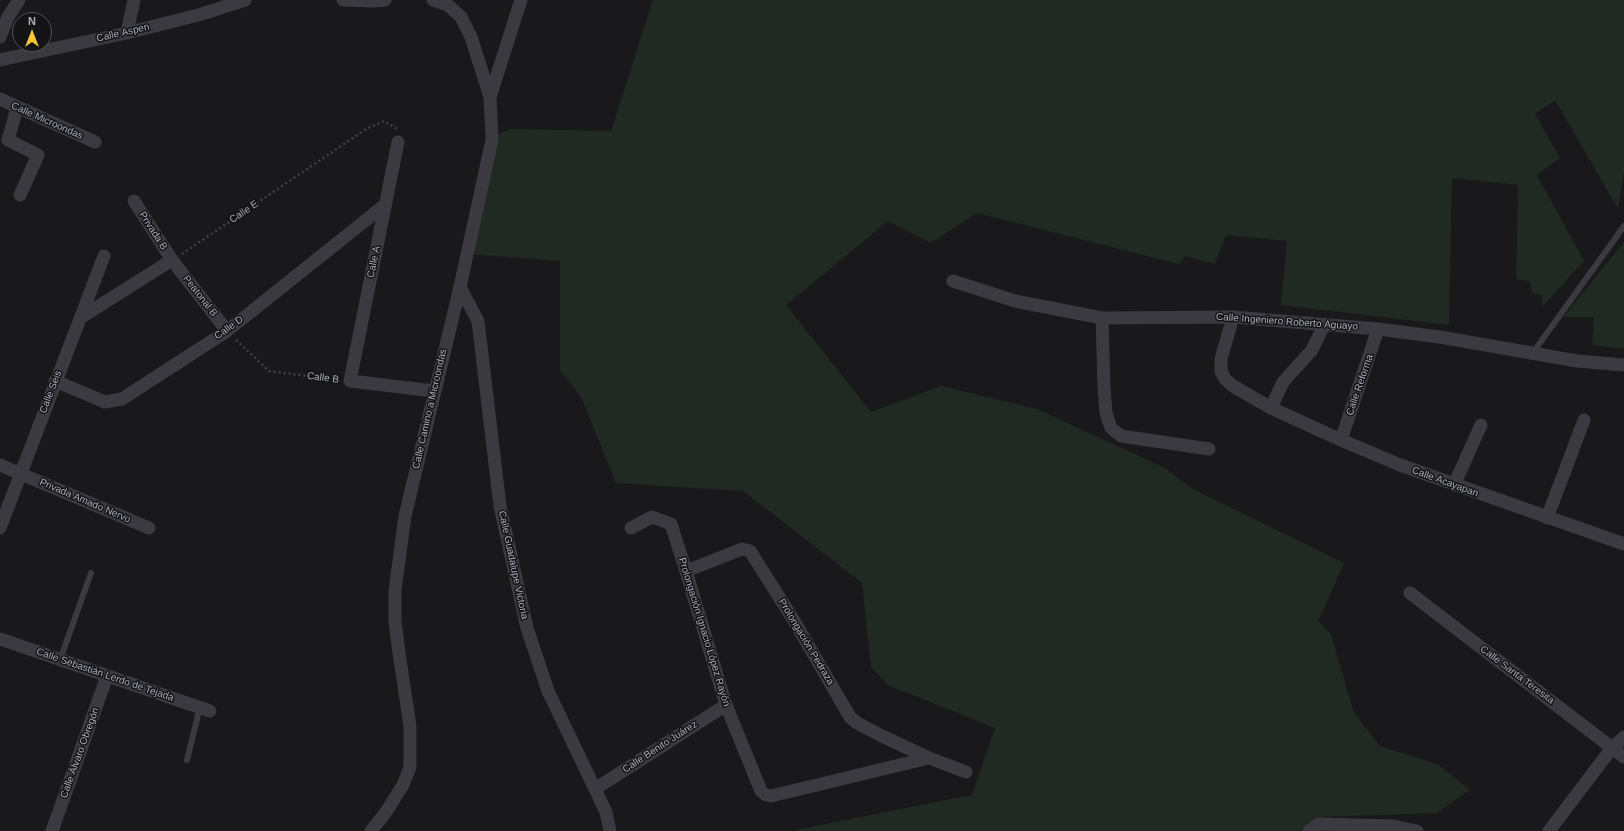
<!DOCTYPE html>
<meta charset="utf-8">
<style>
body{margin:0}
#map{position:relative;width:1624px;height:831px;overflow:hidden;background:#19191b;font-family:Arial,sans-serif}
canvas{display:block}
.north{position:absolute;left:12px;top:12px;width:40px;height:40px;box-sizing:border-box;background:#141416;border:1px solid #505258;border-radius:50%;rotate:0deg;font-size:11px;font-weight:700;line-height:16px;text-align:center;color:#abaebb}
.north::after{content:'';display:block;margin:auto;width:14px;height:18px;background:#f4c637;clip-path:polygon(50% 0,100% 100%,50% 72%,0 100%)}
</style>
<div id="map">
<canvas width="1624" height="831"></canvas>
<div class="north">N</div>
</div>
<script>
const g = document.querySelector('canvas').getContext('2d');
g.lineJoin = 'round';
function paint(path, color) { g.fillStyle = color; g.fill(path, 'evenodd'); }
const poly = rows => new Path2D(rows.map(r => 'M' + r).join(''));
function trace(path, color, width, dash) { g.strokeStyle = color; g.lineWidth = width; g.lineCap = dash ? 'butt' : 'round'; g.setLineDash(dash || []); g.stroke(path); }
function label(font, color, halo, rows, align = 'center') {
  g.font = font + ' Arial,sans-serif'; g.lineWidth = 3; g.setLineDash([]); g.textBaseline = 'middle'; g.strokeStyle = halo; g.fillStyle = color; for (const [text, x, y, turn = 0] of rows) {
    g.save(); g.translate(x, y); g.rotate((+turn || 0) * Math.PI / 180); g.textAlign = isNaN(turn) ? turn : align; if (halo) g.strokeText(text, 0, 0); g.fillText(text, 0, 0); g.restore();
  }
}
paint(poly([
 [653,0,1624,0,1624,172,1618,209,1555,100,1535,114,1560,158,1537,175,1584,261,1542,307,1542,295,1532,293,1530,281,1516,279,1518,185,1452,178,1449,325,1281,305,1287,241,1226,235,1215,264,1185,256,1179,264,977,213,931,243,888,221,786,305,871,412,941,386,1037,409,1165,468,1191,488,1344,563,1318,621,1331,634,1354,713,1380,746,1439,765,1470,790,1437,813,1321,817,1301,831,797,831,795,830,972,795,995,728,888,685,871,667,862,583,743,491,616,483,581,397,560,370,560,261,470,254,498,134,511,129,611,131],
 [1624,242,1624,349,1592,345,1594,317,1563,317]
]), '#202922');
trace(poly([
 [182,254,366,129,384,121,397,129],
 [236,340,269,371,338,380]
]), '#404147', 2.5, [2, 3]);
trace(poly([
 [1532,354,1624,226],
 [60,660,91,573],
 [187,760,200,707]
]), '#3a3a40', 6);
trace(poly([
 [343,0,374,1,385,0],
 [127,33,134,0],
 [0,37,8,17,19,0],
 [0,60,127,33,202,14,245,0],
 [490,97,521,0],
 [0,99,95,142],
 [17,108,8,140,38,155,20,195],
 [398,142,350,381,434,391],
 [134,201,172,260,227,331],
 [953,281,1015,301,1102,318,1233,317,1378,329,1440,337,1577,361,1624,365],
 [460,287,478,321,500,506,527,628,548,691,606,812,610,831],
 [1233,317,1221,359,1221,371,1225,379,1233,386,1271,408,1341,440,1400,465,1624,544],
 [80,318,172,260],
 [1102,318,1104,387,1106,413,1111,428,1121,436,1209,449],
 [55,381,105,402,122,399,227,331,386,204],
 [1271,408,1283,382,1312,350,1324,325],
 [1341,440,1378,329],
 [0,465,149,528],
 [1454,485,1481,425],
 [1547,518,1584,420],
 [0,528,104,256],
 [631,528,652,517,671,524,686,571,726,705,761,791,766,795,771,796,929,758],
 [686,571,742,549,750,551,793,619,850,717,857,723,882,736,929,758,966,772],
 [1410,593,1624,757],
 [0,639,210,711],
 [595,789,726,705],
 [52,831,107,676],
 [371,831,386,812,403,785,410,767,410,726,399,653,395,621,395,590,405,516,460,287,492,140,490,97,471,37,461,17,448,5,433,0],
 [1309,831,1319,824,1393,826,1417,831],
 [1549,831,1612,748,1624,737]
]), '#3a3a40', 13);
label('10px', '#abaebb', '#141416', [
 ["Calle Aspen",123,33,-13],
 ["Calle Microondas",47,121,24],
 ["Calle E",244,212,-34],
 ["Privada B",153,231,57],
 ["Calle A",374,262,-79],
 ["Peatonal B",200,296,52],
 ["Calle Ingeniero Roberto Aguayo",1287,322,4],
 ["Calle D",229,328,-36],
 ["Calle B",323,378,7],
 ["Calle Reforma",1360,385,-71],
 ["Calle Seis",51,392,-69],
 ["Calle Camino a Microondas",430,409,-77],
 ["Calle Acayapan",1445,482,20],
 ["Privada Amado Nervo",85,501,23],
 ["Calle Guadalupe Victoria",513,565,78],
 ["Prolongación Ignacio López Rayón",704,632,73],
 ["Prolongación Pedraza",806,642,59],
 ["Calle Sebastián Lerdo de Tejada",105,675,19],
 ["Calle Santa Teresita",1517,675,37],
 ["Calle Benito Juárez",660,747,-33],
 ["Calle Álvaro Obregón",80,753,-70]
]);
</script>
